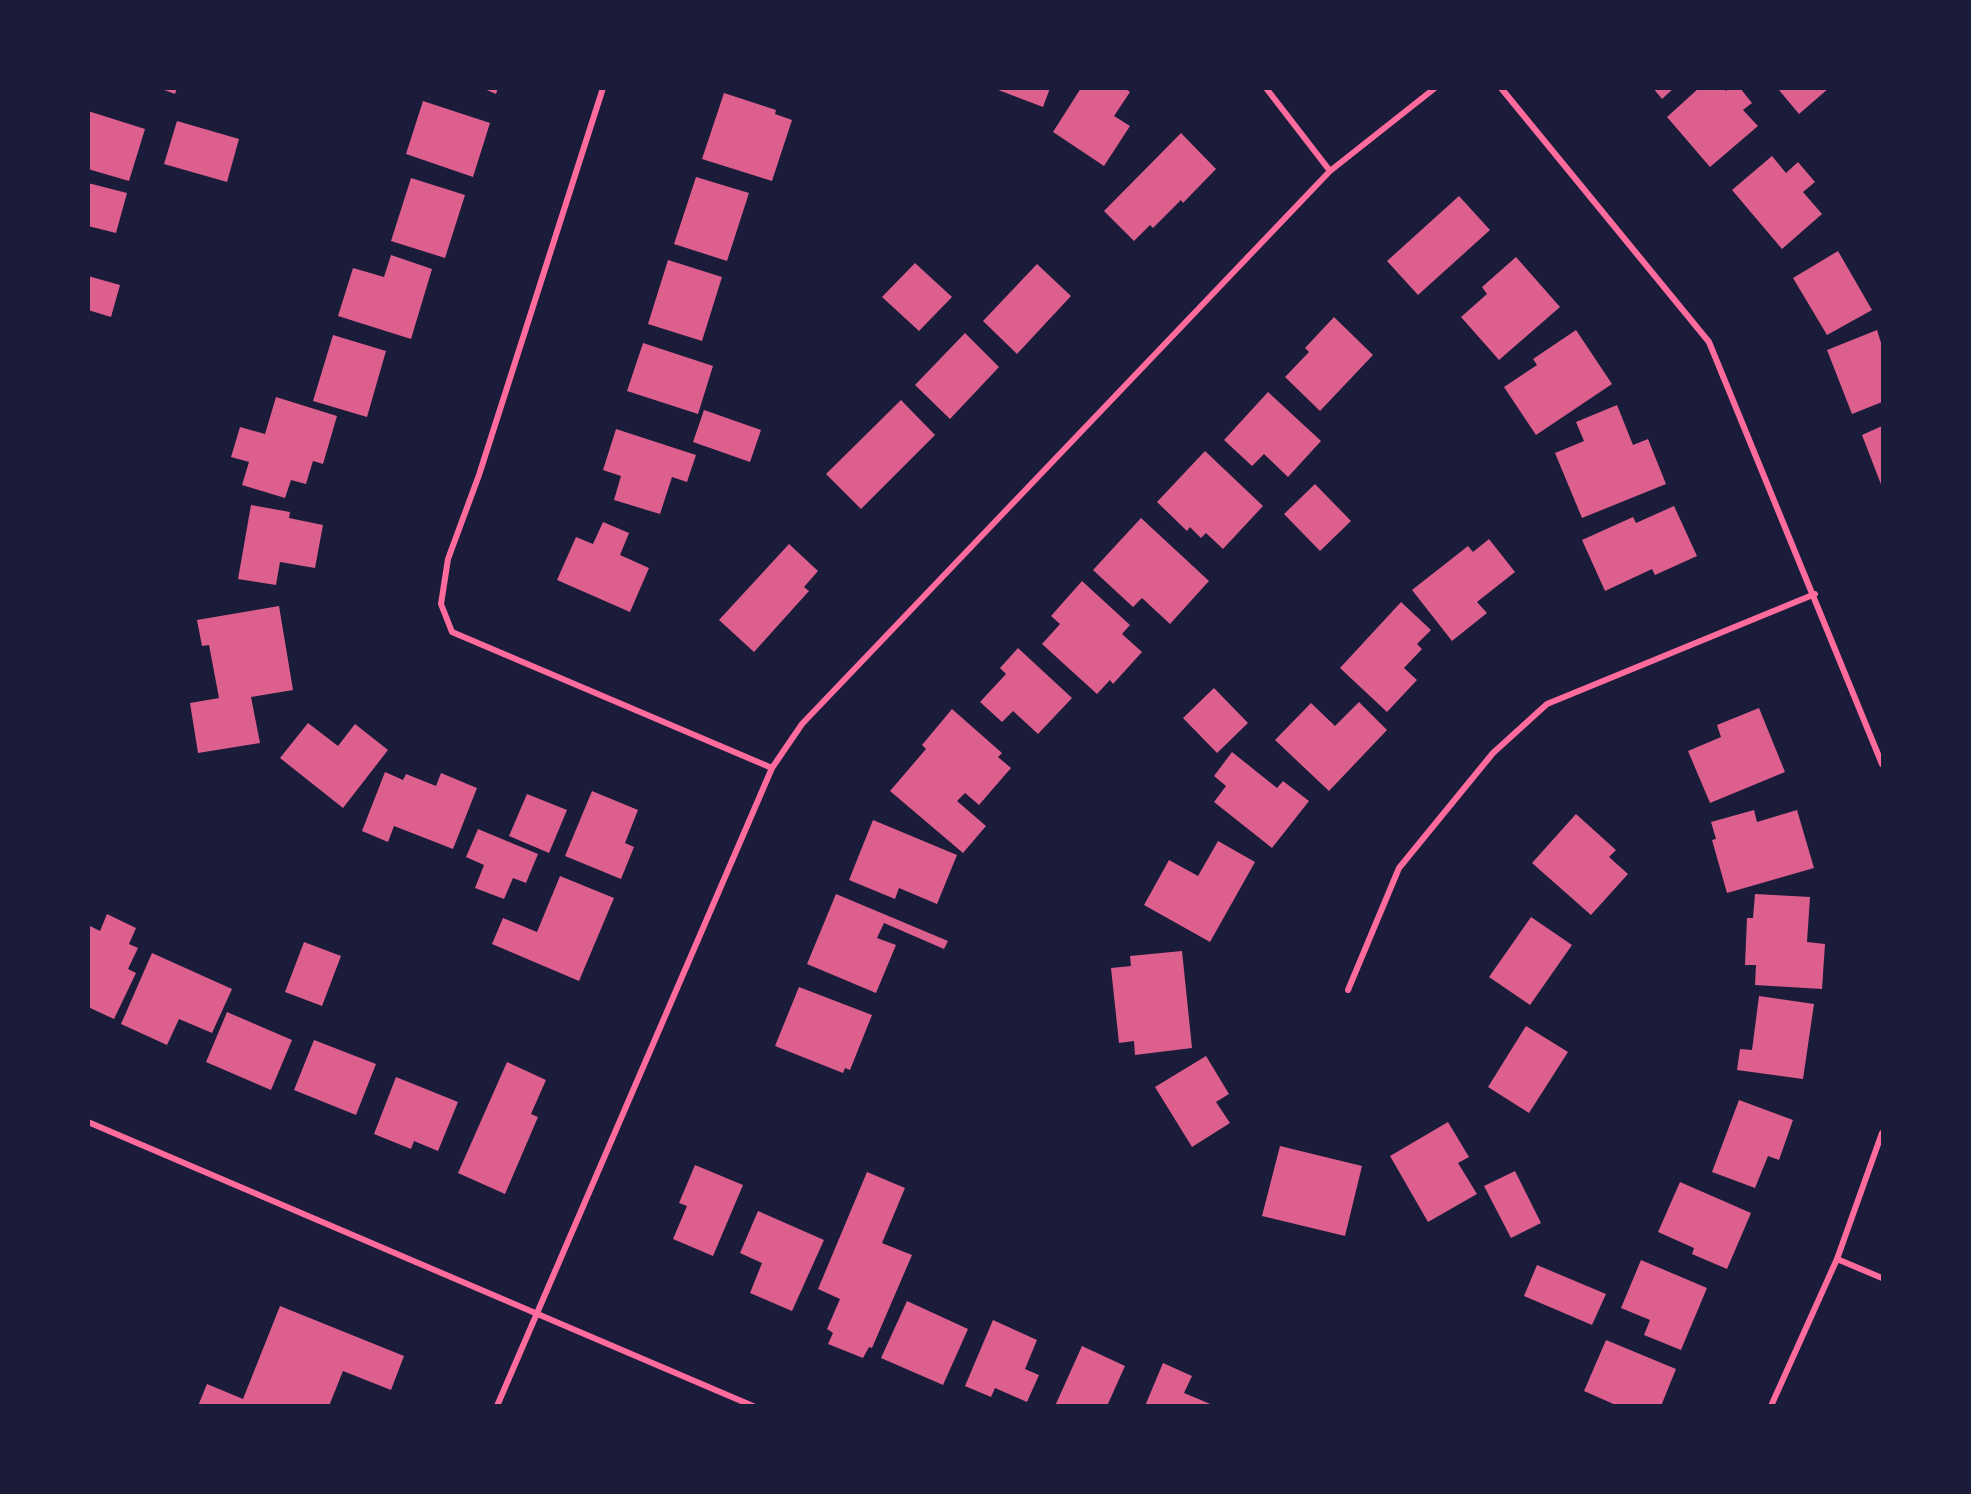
<!DOCTYPE html>
<style>
body{margin:0}
#map{position:relative;width:1971px;height:1494px;overflow:hidden;background:#1b1b3a;font-family:"Public Sans",sans-serif}
canvas{display:block}
.frame{position:absolute;inset:0;border:90px solid #1b1b3a;pointer-events:none}
</style>
<div id="map">
<canvas width="1971" height="1494"></canvas>
<div class="frame"></div>
</div>
<script>
const g = document.querySelector('canvas').getContext('2d');
g.lineJoin = 'round';
function paint(path, color) { g.fillStyle = color; g.fill(path, 'evenodd'); }
const poly = rows => new Path2D(rows.map(r => 'M' + r).join(''));
function trace(path, color, width, dash) { g.strokeStyle = color; g.lineWidth = width; g.lineCap = dash ? 'butt' : 'round'; g.setLineDash(dash || []); g.stroke(path); }
paint(poly([
 [159,88,177,88,175,94],
 [482,88,498,88,496,94],
 [993,88,1050,88,1043,107],
 [1081,88,1125,88,1130,92,1114,116,1130,126,1104,166,1053,132],
 [1653,88,1674,88,1662,99],
 [1699,88,1724,88,1726,91,1729,88,1740,88,1752,103,1743,110,1758,126,1710,167,1667,117],
 [1780,88,1829,88,1799,114,1779,90],
 [724,93,776,110,775,114,792,120,772,181,702,159],
 [423,101,490,123,473,177,406,154],
 [88,111,145,129,129,181,88,169],
 [177,121,239,139,227,182,164,164],
 [1181,133,1216,169,1183,203,1181,200,1153,228,1150,225,1134,241,1104,211],
 [1772,156,1786,173,1798,162,1815,182,1803,192,1822,214,1782,249,1732,190],
 [696,177,749,193,727,261,674,244],
 [411,178,465,195,445,258,391,241],
 [88,183,127,193,116,233,88,226],
 [1459,196,1490,230,1418,295,1387,261],
 [1838,251,1872,310,1827,335,1793,278],
 [391,255,432,269,411,339,338,316,353,268,384,277],
 [1516,257,1560,307,1499,360,1461,317,1487,294,1482,287],
 [668,260,722,277,702,341,648,324],
 [915,263,952,297,919,331,882,297],
 [1037,264,1071,296,1017,354,983,321],
 [88,276,120,285,111,317,88,310],
 [1334,317,1373,355,1320,411,1285,377,1309,352,1305,348],
 [1576,330,1612,384,1536,435,1504,387,1537,365,1533,359],
 [1877,330,1882,346,1882,402,1852,414,1827,350],
 [965,333,999,367,950,419,915,385],
 [333,335,386,351,367,417,313,401],
 [643,343,713,366,698,414,627,391],
 [1268,392,1321,441,1288,477,1264,454,1252,466,1224,440],
 [276,397,337,416,323,464,313,461,306,484,291,480,285,498,242,485,249,462,231,457,240,427,265,434],
 [901,400,935,435,861,509,826,474],
 [1617,405,1633,445,1648,439,1666,484,1582,518,1555,453,1584,441,1576,422],
 [704,410,761,430,750,462,693,442],
 [1882,426,1882,487,1862,435],
 [616,429,696,455,687,482,672,477,660,514,614,500,621,476,603,470],
 [1205,451,1263,506,1223,549,1206,533,1201,538,1190,527,1187,531,1157,502],
 [1315,484,1351,521,1320,551,1284,514],
 [251,505,290,512,289,518,323,525,315,568,280,562,276,585,238,579],
 [1674,506,1697,556,1655,575,1652,569,1605,591,1582,540,1633,517,1636,523],
 [1141,518,1209,581,1170,624,1142,598,1133,607,1093,570],
 [603,522,629,533,620,555,649,568,630,612,557,580,576,537,593,544],
 [1489,539,1515,572,1477,602,1487,613,1452,641,1412,590,1468,546,1473,552],
 [789,544,818,571,804,587,809,591,754,652,719,620],
 [1082,581,1130,625,1122,634,1142,652,1113,684,1110,680,1097,694,1042,644,1060,624,1051,616],
 [1401,602,1431,630,1417,644,1422,649,1404,668,1417,680,1387,712,1340,668],
 [279,606,293,690,251,697,260,743,198,753,190,703,219,698,209,645,202,646,197,620],
 [1018,648,1072,698,1038,734,1013,711,1002,722,980,702,1006,674,1000,668],
 [1214,688,1248,723,1217,753,1183,718],
 [1359,702,1387,730,1329,791,1275,740,1311,703,1335,726],
 [1759,708,1785,772,1710,803,1688,751,1721,737,1717,725],
 [952,709,1002,753,998,757,1011,768,979,805,965,793,957,801,986,826,963,853,890,791,926,749,922,745],
 [308,723,338,746,355,724,388,750,343,808,280,758],
 [1232,752,1277,788,1283,781,1309,801,1272,848,1214,802,1226,786,1214,776],
 [385,772,403,780,406,774,436,786,441,773,477,788,453,849,394,826,388,842,362,831],
 [592,791,638,810,625,843,634,847,621,879,565,856],
 [527,794,567,810,549,853,509,836],
 [1754,810,1757,822,1797,810,1814,868,1727,893,1712,840,1716,839,1711,822],
 [1576,814,1616,850,1609,857,1628,874,1591,915,1532,863],
 [873,820,957,855,937,904,899,888,895,899,849,880],
 [478,829,538,854,526,883,513,878,504,899,475,888,484,865,466,857],
 [1218,841,1255,862,1210,942,1144,905,1169,860,1198,876],
 [560,876,614,898,579,981,492,944,503,918,537,932],
 [836,894,948,941,944,949,884,923,877,938,896,945,876,993,807,964],
 [1755,894,1810,897,1807,942,1825,944,1822,989,1755,985,1756,965,1745,965,1747,918,1753,918],
 [107,914,136,928,129,944,138,948,128,969,136,973,114,1019,88,1007,88,925,100,931],
 [1531,917,1572,945,1530,1005,1489,977],
 [304,942,341,956,322,1006,285,992],
 [1182,951,1192,1048,1135,1055,1134,1041,1119,1043,1111,968,1131,966,1130,956],
 [152,953,232,989,212,1033,179,1019,167,1045,121,1024],
 [799,987,872,1015,850,1070,845,1068,843,1073,775,1046],
 [1759,996,1814,1004,1803,1079,1737,1070,1740,1049,1752,1050],
 [227,1012,292,1040,271,1090,206,1062],
 [1526,1026,1568,1052,1529,1113,1488,1087],
 [314,1040,376,1064,356,1115,294,1090],
 [1206,1056,1229,1094,1216,1102,1230,1123,1192,1147,1155,1087],
 [507,1062,546,1080,531,1114,538,1117,505,1194,458,1173],
 [396,1077,458,1102,438,1151,414,1141,411,1149,374,1134],
 [1739,1100,1793,1120,1779,1160,1768,1156,1755,1188,1712,1172],
 [1448,1122,1469,1157,1458,1163,1477,1194,1428,1222,1390,1156],
 [1280,1146,1362,1166,1345,1236,1262,1216],
 [695,1165,743,1185,713,1256,673,1239,687,1206,679,1203],
 [1515,1171,1541,1223,1511,1238,1484,1186],
 [867,1172,905,1188,882,1243,912,1255,872,1348,869,1347,863,1358,828,1344,833,1333,827,1329,840,1299,818,1289],
 [1680,1182,1751,1213,1727,1269,1692,1254,1694,1248,1658,1232],
 [758,1211,824,1240,792,1311,750,1293,762,1263,740,1253],
 [1641,1260,1707,1288,1681,1350,1644,1335,1650,1320,1621,1308],
 [1537,1265,1606,1294,1592,1325,1524,1296],
 [907,1301,968,1329,943,1385,881,1358],
 [280,1306,404,1356,391,1390,343,1371,329,1406,198,1406,207,1384,243,1399],
 [993,1320,1037,1340,1025,1369,1039,1375,1027,1402,995,1388,991,1397,965,1386],
 [1606,1340,1676,1369,1661,1406,1618,1406,1584,1391],
 [1082,1346,1125,1366,1107,1406,1055,1406],
 [1163,1363,1192,1376,1184,1393,1215,1406,1145,1406]
]), '#dd5f8e');
trace(poly([
 [603,88,479,475,448,559,441,604,452,632,772,768],
 [1266,88,1330,171],
 [1501,88,1709,342,1882,764],
 [1348,990,1399,868,1493,753,1547,704,1815,594],
 [88,1122,753,1406],
 [1837,1259,1882,1278],
 [497,1406,772,768,802,724,1330,171,1435,88],
 [1771,1406,1837,1259,1882,1133]
]), '#ff6b9d', 6);
</script>
